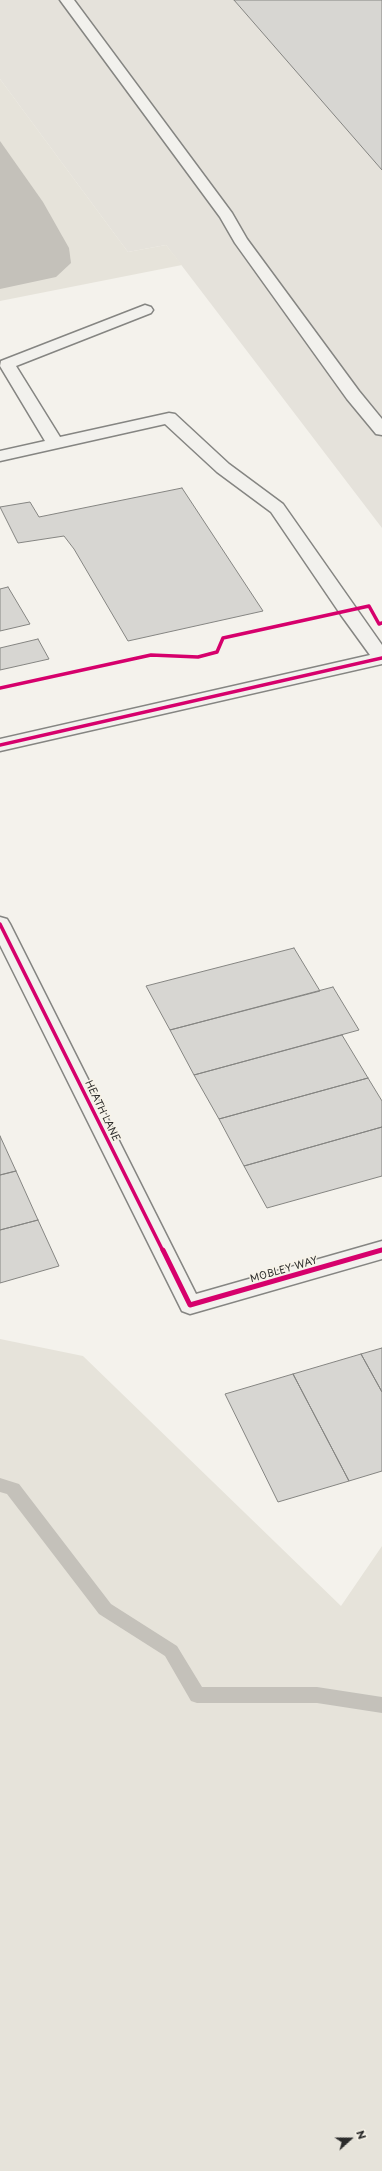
<!DOCTYPE html>
<style>
body{margin:0}
#map{position:relative;width:382px;height:2171px;overflow:hidden;background:#f4f2ec;font-family:"Playpen Sans",sans-serif}
canvas{display:block}
.north{position:absolute;left:330px;top:2119px;width:40px;height:40px;-webkit-text-stroke:3px #f7f3e8;paint-order:stroke;rotate:69deg;font-size:11px;font-weight:700;line-height:16px;text-align:center;color:#2b2b2b}
.north::after{content:'';display:block;margin:auto;width:14px;height:18px;background:#2b2b2b;clip-path:polygon(50% 0,100% 100%,50% 72%,0 100%)}
</style>
<div id="map">
<canvas width="382" height="2171"></canvas>
<div class="north">N</div>
</div>
<script>
const g = document.querySelector('canvas').getContext('2d');
g.lineJoin = 'round';
function paint(path, color) { g.fillStyle = color; g.fill(path, 'evenodd'); }
const poly = rows => new Path2D(rows.map(r => 'M' + r).join(''));
function trace(path, color, width, dash) { g.strokeStyle = color; g.lineWidth = width; g.lineCap = dash ? 'butt' : 'round'; g.setLineDash(dash || []); g.stroke(path); }
function label(font, color, halo, rows, align = 'center') {
  g.font = font + ' "Playpen Sans",sans-serif'; g.lineWidth = 3; g.setLineDash([]); g.textBaseline = 'middle'; g.strokeStyle = halo; g.fillStyle = color; for (const [text, x, y, turn = 0] of rows) {
    g.save(); g.translate(x, y); g.rotate((+turn || 0) * Math.PI / 180); g.textAlign = isNaN(turn) ? turn : align; if (halo) g.strokeText(text, 0, 0); g.fillText(text, 0, 0); g.restore();
  }
}
paint(poly([
 [0,0,382,0,382,528,166,245,128,252,0,79]
]), '#e5e2db');
paint(poly([
 [0,79,128,252,166,245,182,265,0,301],
 [0,1339,83,1356,341,1606,382,1546,382,2171,0,2171]
]), '#e6e3da');
paint(poly([
 [0,141,43,202,69,248,71,263,56,277,0,289]
]), '#c4c1ba');
paint(poly([
 [0,1478,19,1484,111,1604,177,1646,202,1687,317,1687,382,1697,382,1713,317,1703,197,1703,191,1701,165,1656,99,1614,7,1494,0,1492,0,1478]
]), '#c4c1ba');
const building = poly([
 [234,0,382,0,382,170,234,0],
 [182,488,263,611,128,641,74,549,64,536,18,543,0,507,30,502,39,517,182,488],
 [8,587,30,624,0,631,0,589,8,587],
 [38,639,49,659,0,670,0,648,38,639],
 [294,948,320,991,170,1030,146,986,294,948],
 [333,987,359,1030,194,1075,170,1030,333,987],
 [342,1035,368,1078,219,1119,194,1075,342,1035],
 [368,1078,382,1101,382,1127,244,1166,219,1119,368,1078],
 [382,1127,382,1176,267,1208,244,1166,382,1127],
 [0,1136,16,1171,0,1175,0,1136],
 [16,1171,38,1220,0,1230,0,1175,16,1171],
 [38,1220,59,1266,0,1283,0,1230,38,1220],
 [382,1348,382,1392,361,1354,382,1348],
 [361,1354,382,1392,382,1471,349,1481,293,1374,361,1354],
 [293,1374,349,1481,278,1502,225,1394,293,1374]
]);
paint(building, '#d7d6d2');
trace(building, '#858582', 1);
const minor = poly([
 [60,0,74,0,232,213,247,239,359,391,382,419,382,435,376,434,347,399,235,243,220,217,60,0],
 [145,305,151,307,153,310,151,313,16,366,60,437,169,413,175,414,229,464,283,504,382,645,382,664,0,751,0,739,370,655,341,615,271,512,217,472,165,424,0,461,0,451,45,441,0,366,1,361,145,305],
 [0,917,7,919,10,924,196,1294,382,1241,382,1259,190,1314,182,1311,0,945,0,917]
]);
trace(minor, '#858582', 3);
paint(minor, '#f2f1ed');
trace(poly([
 [0,688,151,655,198,657,217,652,223,638,369,606,379,624,382,623],
 [0,745,382,658],
 [0,924,163,1251],
 [379,1251,382,1250]
]), '#d6006c', 3.5);
trace(poly([
 [163,1250,190,1305,382,1250]
]), '#d6006c', 5);
label('10px', '#2b2b2b', '#f7f3e8', [
 ["HEATH LANE",102,1111,64],
 ["MOBLEY WAY",284,1270,-16]
]);
</script>
